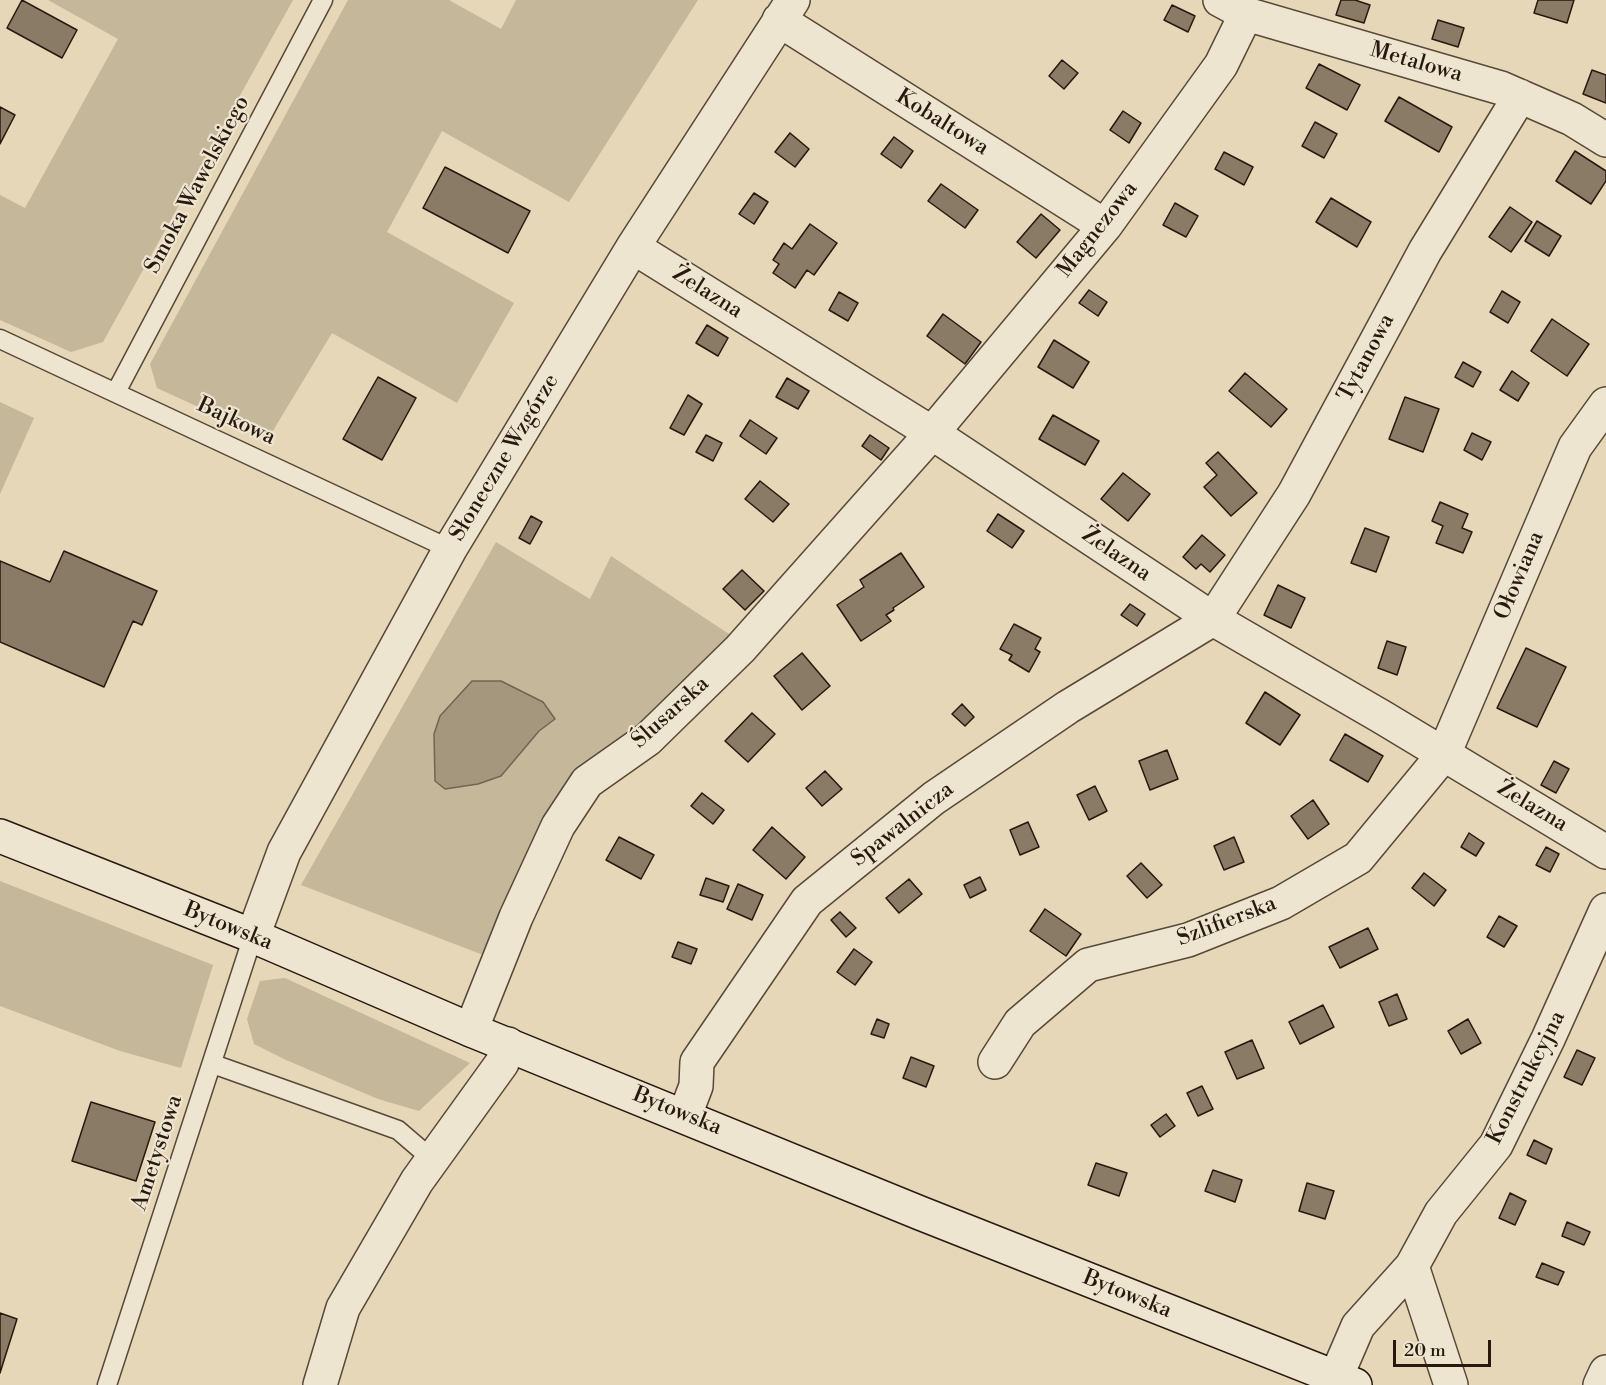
<!DOCTYPE html>
<meta charset="utf-8">
<style>
body{margin:0}
#map{position:relative;width:1606px;height:1385px;overflow:hidden;background:#e5d7b7;font-family:"Libre Bodoni",serif}
canvas{display:block}
.scale{position:absolute;left:1393px;top:1340px;width:98px;height:27px;box-sizing:border-box;border:3px solid #28180e;border-top:0;padding-left:8px;font-size:18px;line-height:21px;white-space:nowrap;color:#28180e;-webkit-text-stroke:4px #eee5d0;paint-order:stroke}
</style>
<div id="map">
<canvas width="1606" height="1385"></canvas>
<div class="scale">20 m</div>
</div>
<script>
const g = document.querySelector('canvas').getContext('2d');
g.lineJoin = 'round';
function paint(path, color) { g.fillStyle = color; g.fill(path, 'evenodd'); }
const poly = rows => new Path2D(rows.map(r => 'M' + r).join(''));
function trace(path, color, width, dash) { g.strokeStyle = color; g.lineWidth = width; g.lineCap = dash ? 'butt' : 'round'; g.setLineDash(dash || []); g.stroke(path); }
function label(font, color, halo, rows, align = 'center') {
  g.font = font + ' "Libre Bodoni",serif'; g.lineWidth = 4.5; g.setLineDash([]); g.textBaseline = 'middle'; g.strokeStyle = halo; g.fillStyle = color; for (const [text, x, y, turn = 0] of rows) {
    g.save(); g.translate(x, y); g.rotate((+turn || 0) * Math.PI / 180); g.textAlign = isNaN(turn) ? turn : align; if (halo) g.strokeText(text, 0, 0); g.fillText(text, 0, 0); g.restore();
  }
}
paint(poly([
 [48,0,293,0,103,342,71,352,0,320,0,195,25,208,118,39],
 [348,0,449,0,501,29,516,0,698,0,569,202,442,131,387,232,514,303,457,403,332,333,268,439,157,388,150,364],
 [0,402,34,418,0,494],
 [496,542,590,599,611,556,741,642,580,777,491,958,301,885],
 [524,694,543,702,555,719,539,731,501,776,478,784,445,789,434,764,434,750],
 [0,881,213,965,181,1068,120,1051,0,1006],
 [284,978,285,978,470,1063,419,1111,378,1099,286,1060,254,1044,247,1019,260,981]
]), '#c5b79a');
const water = poly([
 [472,681,501,681,543,702,555,719,539,731,501,776,478,784,445,789,435,781,434,734,440,716,472,681]
]);
paint(water, '#a5967e');
trace(water, '#736451', 1.5);
const building = poly([
 [22,0,77,30,62,58,7,28,22,0],
 [1341,0,1355,0,1370,5,1364,23,1336,15,1341,0],
 [1538,0,1574,0,1567,23,1534,13,1538,0],
 [1172,5,1195,16,1188,32,1164,20,1172,5],
 [1438,20,1464,28,1458,47,1432,39,1438,20],
 [1062,60,1078,73,1064,89,1049,76,1062,60],
 [1319,64,1360,85,1347,110,1306,88,1319,64],
 [1592,70,1606,75,1606,103,1583,94,1592,70],
 [1399,97,1452,127,1439,152,1385,121,1399,97],
 [0,107,15,115,0,144,0,107],
 [1123,111,1141,123,1129,143,1110,130,1123,111],
 [1315,122,1337,134,1324,158,1302,146,1315,122],
 [790,133,809,149,795,167,775,152,790,133],
 [894,137,913,151,901,168,881,154,894,137],
 [1575,151,1606,171,1606,181,1591,204,1556,181,1575,151],
 [1224,152,1253,167,1244,185,1215,169,1224,152],
 [445,167,530,211,508,253,423,208,445,167],
 [941,184,978,210,965,228,928,201,941,184],
 [754,193,768,202,754,224,739,214,754,193],
 [1331,198,1371,222,1357,247,1316,222,1331,198],
 [1175,203,1198,216,1186,237,1163,225,1175,203],
 [1510,207,1532,222,1511,252,1489,237,1510,207],
 [1041,214,1060,230,1036,258,1017,242,1041,214],
 [1537,221,1561,236,1549,256,1525,241,1537,221],
 [810,224,837,243,814,275,807,270,795,288,773,273,779,264,773,260,784,243,792,249,810,224],
 [1089,290,1107,302,1098,316,1079,303,1089,290],
 [1502,291,1520,302,1508,323,1490,312,1502,291],
 [839,292,858,303,848,321,829,310,839,292],
 [943,314,981,342,965,364,927,336,943,314],
 [1552,319,1589,344,1567,376,1531,351,1552,319],
 [707,325,728,338,718,356,696,343,707,325],
 [1054,340,1089,362,1073,388,1038,367,1054,340],
 [1463,362,1481,372,1473,387,1455,377,1463,362],
 [1512,371,1529,383,1518,401,1500,390,1512,371],
 [1245,373,1287,409,1271,427,1229,391,1245,373],
 [378,377,416,398,382,460,343,439,378,377],
 [787,378,809,391,798,409,776,397,787,378],
 [688,395,702,404,684,435,670,428,688,395],
 [1405,397,1439,409,1423,452,1389,439,1405,397],
 [1053,415,1099,441,1085,465,1039,439,1053,415],
 [750,420,777,438,766,454,740,436,750,420],
 [1472,433,1491,442,1482,460,1464,450,1472,433],
 [706,435,722,443,713,461,696,452,706,435],
 [870,435,889,448,881,460,862,446,870,435],
 [1218,452,1257,493,1231,516,1204,487,1217,475,1206,463,1218,452],
 [1123,473,1150,494,1128,521,1101,499,1123,473],
 [760,481,789,504,773,522,745,499,760,481],
 [1440,502,1468,514,1462,528,1472,532,1463,553,1436,543,1443,526,1432,521,1440,502],
 [998,514,1024,531,1012,548,987,531,998,514],
 [531,516,542,522,530,544,519,538,531,516],
 [1365,528,1389,537,1376,572,1351,563,1365,528],
 [1202,535,1225,555,1210,572,1201,564,1196,569,1183,557,1202,535],
 [64,551,157,591,142,625,133,621,104,687,0,642,0,561,50,582,64,551],
 [901,553,924,587,893,608,894,610,886,615,891,621,861,641,837,605,864,587,860,580,901,553],
 [742,570,764,591,745,610,723,589,742,570],
 [1278,585,1305,598,1291,628,1264,615,1278,585],
 [1130,604,1145,614,1137,626,1121,615,1130,604],
 [1014,624,1041,638,1035,649,1040,652,1029,672,1009,660,1012,655,1000,649,1014,624],
 [1387,641,1406,647,1397,675,1378,668,1387,641],
 [1526,648,1566,667,1537,727,1497,708,1526,648],
 [802,653,830,686,802,710,774,676,802,653],
 [1265,692,1300,715,1280,745,1246,723,1265,692],
 [962,704,974,717,965,726,952,714,962,704],
 [752,713,775,734,748,762,725,741,752,713],
 [1345,734,1383,756,1368,782,1330,760,1345,734],
 [1167,750,1178,779,1150,790,1139,761,1167,750],
 [1554,761,1569,769,1556,793,1541,785,1554,761],
 [825,771,842,789,822,806,806,788,825,771],
 [1095,786,1107,811,1089,820,1077,795,1095,786],
 [702,793,724,810,713,824,691,806,702,793],
 [1313,800,1329,824,1308,839,1291,816,1313,800],
 [1028,822,1039,847,1020,855,1010,830,1028,822],
 [772,827,805,857,786,879,753,850,772,827],
 [1469,833,1484,843,1476,856,1461,847,1469,833],
 [619,837,654,855,641,879,606,860,619,837],
 [1234,837,1244,862,1224,870,1214,846,1234,837],
 [1546,847,1559,854,1550,872,1536,865,1546,847],
 [1141,863,1162,885,1147,898,1127,876,1141,863],
 [1424,873,1446,890,1434,906,1412,888,1424,873],
 [980,877,986,890,970,898,964,885,980,877],
 [706,878,729,886,723,902,700,895,706,878],
 [909,879,922,894,899,913,886,898,909,879],
 [738,884,763,895,752,920,727,909,738,884],
 [1045,909,1081,934,1066,956,1030,931,1045,909],
 [840,912,856,928,846,937,831,920,840,912],
 [1499,916,1517,926,1504,947,1487,937,1499,916],
 [1368,928,1378,949,1340,968,1329,947,1368,928],
 [678,942,697,949,691,964,672,957,678,942],
 [854,949,872,962,855,985,837,972,854,949],
 [1397,994,1407,1019,1389,1026,1379,1002,1397,994],
 [1323,1005,1334,1027,1300,1044,1289,1022,1323,1005],
 [877,1019,889,1024,884,1038,871,1034,877,1019],
 [1468,1019,1481,1043,1461,1054,1448,1031,1468,1019],
 [1252,1040,1264,1068,1237,1079,1225,1052,1252,1040],
 [1577,1050,1595,1058,1582,1085,1564,1077,1577,1050],
 [911,1057,934,1066,926,1087,903,1078,911,1057],
 [1202,1086,1213,1109,1198,1116,1187,1093,1202,1086],
 [91,1102,155,1122,136,1181,72,1161,91,1102],
 [1166,1114,1175,1126,1160,1137,1151,1125,1166,1114],
 [1534,1140,1552,1149,1546,1164,1527,1155,1534,1140],
 [1096,1163,1127,1173,1119,1196,1088,1185,1096,1163],
 [1213,1170,1242,1180,1235,1202,1205,1191,1213,1170],
 [1307,1183,1334,1191,1325,1219,1299,1211,1307,1183],
 [1510,1193,1526,1201,1515,1225,1499,1218,1510,1193],
 [1567,1222,1590,1232,1584,1245,1562,1236,1567,1222],
 [1542,1263,1564,1272,1558,1285,1536,1277,1542,1263],
 [0,1313,17,1319,0,1373,0,1313]
]);
paint(building, '#8a7b66');
trace(building, '#28180e', 1.5);
const lane = poly([
 [0,339,450,549],
 [116,392,323,0],
 [213,1064,398,1130,433,1160],
 [107,1385,253,936]
]);
const street = poly([
 [1220,0,1246,14,1501,88,1572,119,1606,140],
 [779,20,1105,226],
 [633,247,932,433,1213,619,1382,717,1606,852],
 [253,936,284,852,450,549,633,247,793,0],
 [471,1030,516,917,558,826,587,782,648,739,740,649,932,433,1105,226,1221,65,1246,14],
 [995,1062,1020,1023,1088,965,1188,940,1281,903,1358,858,1444,754,1575,447,1606,404],
 [685,1115,696,1086,697,1062,807,901,934,798,1068,707,1213,619,1294,494,1425,251,1520,96],
 [1412,1266,1451,1385],
 [1336,1377,1358,1326,1412,1266,1441,1213,1496,1145,1548,1039,1606,910],
 [320,1385,343,1308,417,1181,502,1063,508,1044],
 [1600,1385,1606,1372]
]);
const secondary = poly([
 [0,836,253,936,471,1030,920,1213,1355,1385]
]);
trace(lane, '#574838', 21);
trace(street, '#574838', 36);
trace(secondary, '#28180e', 36);
trace(lane, '#eee5d0', 18);
trace(street, '#eee5d0', 33);
trace(secondary, '#eee5d0', 33);
label('22px', '#28180e', '#eee5d0', [
 ["Metalowa",1416,63,16],
 ["Kobaltowa",942,123,32],
 ["Smoka Wawelskiego",198,185,-62],
 ["Magnezowa",1098,230,-52],
 ["Żelazna",707,293,32],
 ["Tytanowa",1367,358,-62],
 ["Bajkowa",236,422,25],
 ["Słoneczne Wzgórze",505,458,-59],
 ["Żelazna",1116,555,34],
 ["Ołowiana",1520,576,-67],
 ["Ślusarska",671,713,-42],
 ["Żelazna",1532,807,31],
 ["Spawalnicza",903,825,-38],
 ["Szlifierska",1227,922,-21],
 ["Bytowska",228,927,22],
 ["Konstrukcyjna",1527,1078,-63],
 ["Bytowska",677,1112,22],
 ["Ametystowa",158,1153,-72],
 ["Bytowska",1127,1295,22]
]);
</script>
